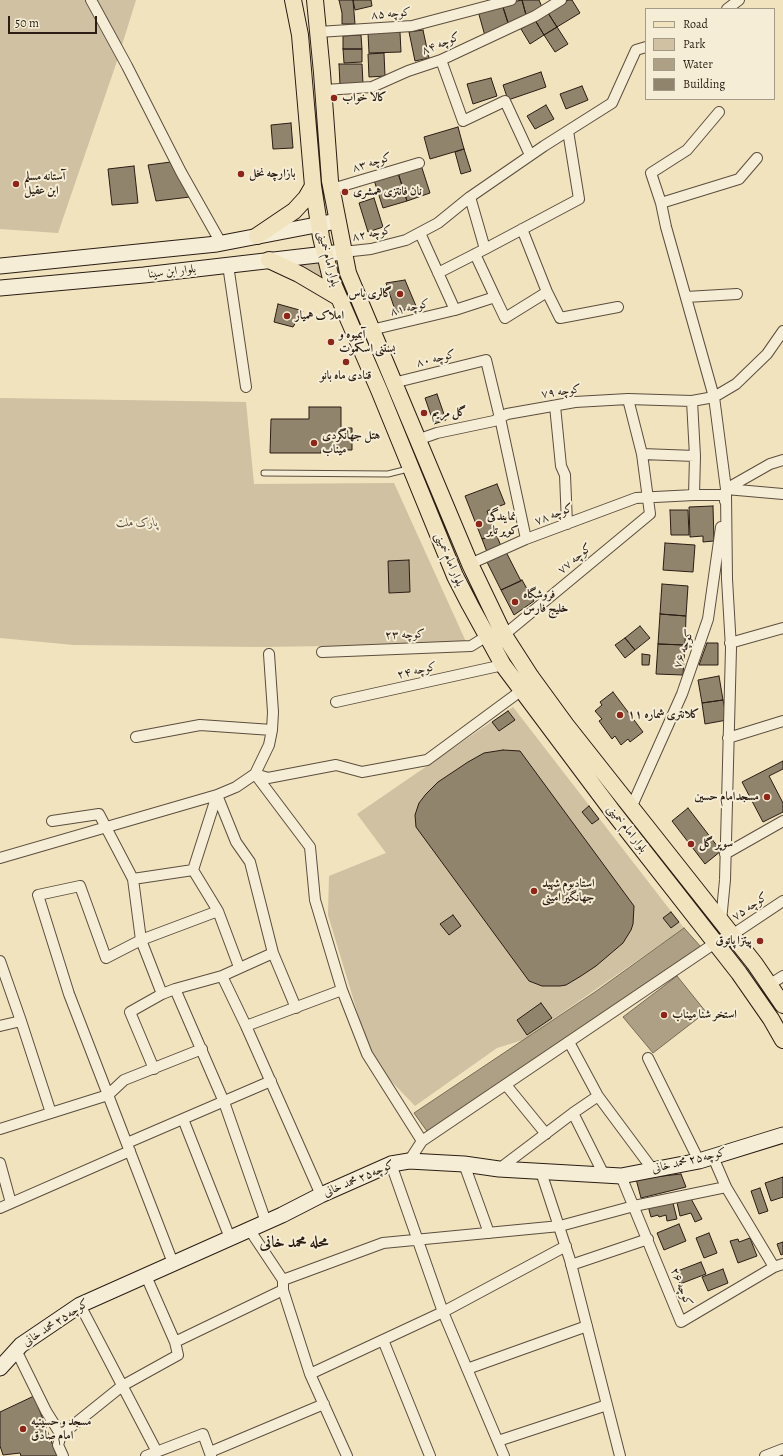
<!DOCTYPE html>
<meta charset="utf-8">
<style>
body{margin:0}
#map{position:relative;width:783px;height:1456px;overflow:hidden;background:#f0e3be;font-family:Alegreya,serif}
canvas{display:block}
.legend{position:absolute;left:645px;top:8px;width:130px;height:92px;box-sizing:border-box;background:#f5edd5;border:1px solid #a49a88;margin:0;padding:5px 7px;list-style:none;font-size:12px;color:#2b1d14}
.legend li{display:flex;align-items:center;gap:8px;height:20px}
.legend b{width:20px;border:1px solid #a49a88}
.scale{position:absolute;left:8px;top:16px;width:89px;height:18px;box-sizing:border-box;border:2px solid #2b1d14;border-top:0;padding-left:5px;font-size:12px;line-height:14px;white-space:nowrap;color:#2b1d14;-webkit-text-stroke:3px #f5edd5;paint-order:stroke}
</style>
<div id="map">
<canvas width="783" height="1456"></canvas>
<ul class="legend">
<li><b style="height:5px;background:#f0e3be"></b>Road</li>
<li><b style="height:11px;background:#cfc1a1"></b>Park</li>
<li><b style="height:11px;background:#ada084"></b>Water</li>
<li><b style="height:11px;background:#91846c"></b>Building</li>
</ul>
<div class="scale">50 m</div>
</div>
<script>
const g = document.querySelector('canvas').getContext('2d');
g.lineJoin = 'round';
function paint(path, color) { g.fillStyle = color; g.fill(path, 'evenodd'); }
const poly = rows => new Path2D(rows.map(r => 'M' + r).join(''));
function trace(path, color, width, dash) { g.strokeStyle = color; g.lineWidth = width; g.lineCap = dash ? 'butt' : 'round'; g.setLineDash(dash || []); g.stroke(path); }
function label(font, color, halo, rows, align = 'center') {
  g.font = font + ' Alegreya,Amiri,serif'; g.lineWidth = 4; g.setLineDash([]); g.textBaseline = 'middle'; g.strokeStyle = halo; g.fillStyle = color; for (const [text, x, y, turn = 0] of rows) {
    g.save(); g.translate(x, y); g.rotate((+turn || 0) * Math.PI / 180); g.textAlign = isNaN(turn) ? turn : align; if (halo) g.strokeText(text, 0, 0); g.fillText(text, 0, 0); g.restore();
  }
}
paint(poly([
 [0,0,136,0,117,61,58,233,0,229],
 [323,257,332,289,281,262],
 [0,398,246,402,254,484,394,483,467,644,260,647,74,645,0,638],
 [513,707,684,928,523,1040,497,1048,415,1106,372,1061,328,915,329,876,386,853,357,814]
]), '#cfc1a1');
const water = poly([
 [684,928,701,947,429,1134,414,1113,595,992,684,928],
 [677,976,706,1012,653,1053,623,1017,677,976]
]);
paint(water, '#ada084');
trace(water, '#796c57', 1);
const building = poly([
 [339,0,353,0,355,24,342,24,342,13,339,0],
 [353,0,371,0,372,6,355,10,353,0],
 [522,0,539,0,542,7,526,15,522,0],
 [522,0,526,15,509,26,502,4,522,0],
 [568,0,572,0,580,13,557,27,548,13,568,0],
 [502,4,509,26,485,36,478,11,502,4],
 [548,13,557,27,544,35,535,20,548,13],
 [535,20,544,35,530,44,521,29,535,20],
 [557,27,568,44,555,52,544,35,557,27],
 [423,30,429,58,415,61,409,32,423,30],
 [400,32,401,52,369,53,368,33,400,32],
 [361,35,362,49,343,49,343,36,361,35],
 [343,49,362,49,362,62,344,63,343,49],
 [384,53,385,76,369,77,368,54,384,53],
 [339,64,362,64,363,84,340,85,339,64],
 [541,72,546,87,508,100,503,85,541,72],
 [491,78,497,96,473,104,467,84,491,78],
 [582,86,588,100,566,109,560,94,582,86],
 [546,105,554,119,535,129,527,116,546,105],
 [291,123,293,148,273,149,271,125,291,123],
 [458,127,464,149,430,159,424,137,458,127],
 [464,149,471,171,461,174,455,152,464,149],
 [171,162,190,197,156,201,148,165,171,162],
 [421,165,430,193,407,201,398,173,421,165],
 [134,166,138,203,112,205,108,169,134,166],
 [398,173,407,201,383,208,374,180,398,173],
 [374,198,383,227,368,232,359,203,374,198],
 [405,280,416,306,396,313,386,283,405,280],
 [278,304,303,311,293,327,274,322,278,304],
 [437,394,446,420,434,424,425,398,437,394],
 [309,407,341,407,341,428,352,428,352,450,321,450,321,453,270,453,271,419,309,419,309,407],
 [497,484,505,504,487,511,496,534,482,539,465,496,497,484],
 [713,506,714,541,703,542,703,536,690,537,689,507,713,506],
 [670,510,688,510,689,535,671,535,670,510],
 [496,534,501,546,487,552,482,539,496,534],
 [665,543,695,545,693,572,663,570,665,543],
 [505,550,521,581,501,590,486,560,505,550],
 [409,560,410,592,389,593,388,561,409,560],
 [522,580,534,601,514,615,501,590,522,580],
 [662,584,688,586,686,616,660,614,662,584],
 [660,614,686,616,685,645,658,644,660,614],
 [640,626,650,638,635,650,625,638,640,626],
 [625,638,635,650,625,658,615,645,625,638],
 [707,643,718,643,718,665,699,665,707,643],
 [658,644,685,645,683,675,656,674,658,644],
 [642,654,650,655,649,665,642,665,642,654],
 [719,676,723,700,702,703,698,680,719,676],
 [613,692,643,732,630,742,628,739,621,745,615,736,612,739,599,721,602,719,595,711,602,705,600,702,613,692],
 [723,700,727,720,705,724,702,703,723,700],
 [508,711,515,720,499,731,492,722,508,711],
 [503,750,520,751,634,906,633,924,631,930,623,943,596,966,581,976,566,985,560,986,542,986,529,981,416,827,415,815,419,803,426,794,438,782,468,762,484,753,503,750],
 [783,761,783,769,769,776,783,803,783,812,763,822,742,782,783,761],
 [589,806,599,819,592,824,582,812,589,806],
 [688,808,721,851,705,864,672,821,688,808],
 [671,912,679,922,671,928,663,918,671,912],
 [453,915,461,926,449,935,440,924,453,915],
 [541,1003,552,1018,527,1035,517,1020,541,1003],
 [681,1174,686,1187,641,1198,636,1179,681,1174],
 [783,1177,783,1197,771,1201,765,1183,783,1177],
 [760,1188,768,1211,759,1214,751,1191,760,1188],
 [689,1195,702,1219,695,1222,691,1213,680,1216,676,1198,689,1195],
 [672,1199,677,1219,667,1221,666,1215,659,1217,658,1215,651,1217,648,1206,672,1199],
 [679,1224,686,1241,664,1250,657,1233,679,1224],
 [709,1233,717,1253,704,1258,696,1238,709,1233],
 [750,1238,757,1256,738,1263,730,1241,738,1239,739,1242,750,1238],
 [783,1242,783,1254,781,1255,777,1244,783,1242],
 [701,1262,706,1274,680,1284,675,1272,701,1262],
 [723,1269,728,1283,708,1291,702,1277,723,1269],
 [34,1396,57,1456,21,1456,20,1453,3,1455,0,1446,0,1412,34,1396]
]);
paint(building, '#91846c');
trace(building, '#2b1d14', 1);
const lane = poly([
 [264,473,388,474,408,469]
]);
const street = poly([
 [91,0,127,66,181,172,221,243],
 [727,9,739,0],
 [318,32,412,26,511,0],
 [441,60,463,121,505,101,530,155],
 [324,90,372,87,408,71,441,60,535,16,561,0],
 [332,189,419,163],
 [661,203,739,179,757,158],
 [522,229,547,292,560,318,618,307],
 [420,233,455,310],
 [485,249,579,199,568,131],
 [343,252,371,249,406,240,438,223,470,197,544,146,612,103,636,50,646,47],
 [228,265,246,387],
 [438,273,485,249,470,197],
 [495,297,505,318,547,292],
 [686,297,737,294],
 [371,330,455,310,495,297,475,254],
 [783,331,767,354,736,384,714,397,726,489,783,494],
 [393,383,486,360,500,418,526,539],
 [692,401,695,456,694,495],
 [555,406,561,466,565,475,567,524],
 [417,440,437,433,494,421,507,414,575,402,628,399,692,401,714,397,666,227,661,203,651,173,687,150,719,112],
 [642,454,695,456],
 [725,501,726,489,770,464,783,460],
 [470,564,526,539,636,498,694,495,726,495,727,579,731,648,725,880,721,921],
 [504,635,650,514,642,454,628,399],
 [730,643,783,628],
 [322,652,471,646,487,636],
 [336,702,503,665],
 [136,737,200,725,272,730],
 [728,738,783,721],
 [255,774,310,847,315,900,342,990,367,1054,422,1141],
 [255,774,268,778,336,765,362,772,427,760,522,690],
 [217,795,236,842,250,862,273,953,296,1008],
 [217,795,193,870,218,911,239,967],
 [631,808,682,694,708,619,721,527],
 [52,821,99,814,133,879,141,940,162,994],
 [725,854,783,821],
 [0,858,217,795,236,787,255,774,269,745,272,730,273,712,269,654],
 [133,879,193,870],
 [0,961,21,1021],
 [222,976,246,1026,321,1195],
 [769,985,783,976],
 [175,989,224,1102,266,1222],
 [0,1026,21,1021,51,1113],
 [246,1026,342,990],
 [569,1042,598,1096,653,1170],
 [648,1058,699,1161],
 [154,1069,130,1012,162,994,175,989,222,976,273,953],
 [506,1085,546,1134],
 [598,1096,573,1113,604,1175],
 [183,1119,230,1238],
 [0,1129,108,1095,124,1080,202,1049],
 [127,1143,271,1081],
 [409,1161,422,1141,715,943,732,935,783,901],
 [0,1163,11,1203],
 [391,1164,443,1312,504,1456],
 [464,1164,489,1233],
 [499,1169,573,1113],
 [541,1172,570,1260,620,1456],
 [621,1176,681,1322,774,1267,783,1264],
 [726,1187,774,1267],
 [0,1208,130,1151],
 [249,1229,283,1280,283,1290,310,1374,347,1456],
 [173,1263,69,994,38,895,80,886,106,958,141,940,218,911],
 [571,1265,648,1239],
 [146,1276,175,1342,283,1290],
 [283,1280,383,1243,560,1226,634,1206,726,1187,713,1157],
 [80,1305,157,1452],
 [383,1340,430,1456],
 [16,1350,46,1411,61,1435,58,1445,63,1456],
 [467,1369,587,1326],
 [310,1374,443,1312,566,1246],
 [61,1435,122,1386,178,1355,175,1342],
 [498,1441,607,1405],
 [210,1452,324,1404],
 [146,1456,203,1434,211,1456],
 [765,1456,783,1449]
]);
const secondary = poly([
 [0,266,217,244,337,221],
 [0,288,144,275,343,252],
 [0,1368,21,1345,80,1305,282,1215,321,1195,391,1164,409,1161,464,1164,499,1169,621,1176,699,1161,783,1135]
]);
const primary = poly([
 [293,0,300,35,313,186,321,237,331,279,379,390,455,576,470,605,503,665,613,812,739,973,771,1019,783,1040],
 [315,0,322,73,330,181,348,273,470,564,504,635,531,677,566,725,755,964,783,1005],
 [257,236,294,211,306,198,313,186],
 [269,260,299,274,338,297]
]);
trace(lane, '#5c4e3e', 7);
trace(street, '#5c4e3e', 12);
trace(secondary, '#2b1d14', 17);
trace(primary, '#2b1d14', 18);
trace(lane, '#f5edd5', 5);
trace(street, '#f5edd5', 10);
trace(secondary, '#f5edd5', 15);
trace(primary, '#f0e3be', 16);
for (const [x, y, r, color] of [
 [334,98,4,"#8f2418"],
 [241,174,4,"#8f2418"],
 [16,184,4,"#8f2418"],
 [345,192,4,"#8f2418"],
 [400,294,4,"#8f2418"],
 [287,316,4,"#8f2418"],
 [331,342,4,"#8f2418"],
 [346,362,4,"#8f2418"],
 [424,413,4,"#8f2418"],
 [314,443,4,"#8f2418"],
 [479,524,4,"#8f2418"],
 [515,602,4,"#8f2418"],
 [620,715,4,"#8f2418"],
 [767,797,4,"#8f2418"],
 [691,844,4,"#8f2418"],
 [534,891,4,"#8f2418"],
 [760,941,4,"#8f2418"],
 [664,1015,4,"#8f2418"],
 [23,1429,4,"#8f2418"]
]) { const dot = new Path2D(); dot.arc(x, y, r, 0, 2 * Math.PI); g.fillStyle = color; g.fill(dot); trace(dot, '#f5edd5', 1.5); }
label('12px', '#2b1d14', '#f5edd5', [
 ["کوچه ۸۵",391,14,-5],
 ["کوچه ۸۴",441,44,-23],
 ["کوچه ۸۳",372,163,-17],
 ["کوچه ۸۲",372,234,-11],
 ["بلوار امام خمینی",328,259,76],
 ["بلوار ابن سینا",172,272,-7],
 ["کوچه ۸۱",410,308,-13],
 ["کوچه ۸۰",436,359,-14],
 ["کوچه ۷۹",561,392,-8],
 ["کوچه ۷۸",554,515,-21],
 ["کوچه ۷۷",575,559,-40],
 ["بلوار امام خمینی",449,560,67],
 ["کوچه ۲۳",405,635,-2],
 ["کوچه ۷۶",684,649,-71],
 ["کوچه ۲۴",417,671,-13],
 ["بلوار امام خمینی",627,829,52],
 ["کوچه ۷۵",750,907,-34],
 ["کوچه۲۵ محمد خانی",689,1161,-13],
 ["کوچه۲۵ محمد خانی",359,1179,-23],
 ["کوچه ۲۶",681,1287,68],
 ["کوچه۲۵ محمد خانی",56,1323,-33]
]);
label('bold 12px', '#2b1d14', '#f5edd5', [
 ["کالا خواب",342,98],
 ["بازارچه نخل",249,174],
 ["آستانه مسلم",24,177],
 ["ابن عقیل",24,191],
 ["نان فانتزی همشری",353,192],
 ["گالری یاس",392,294,"right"],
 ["املاک همیار",295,316],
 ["آبمیوه و",339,335],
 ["بستنی اسکموت",339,349],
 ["قنادی ماه بانو",346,376,"center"],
 ["گل مریم",432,413],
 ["هتل جهانگردی",322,436],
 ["میناب",322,450],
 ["نمایندگی",487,517],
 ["کویر تایر",487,531],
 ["فروشگاه",523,595],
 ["خلیج فارس",523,609],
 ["کلانتری شماره ۱۱",628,715],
 ["مسجدامام حسین",759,797,"right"],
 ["سوپر گل",699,844],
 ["استادیوم شهید",542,884],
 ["جهانگیر امینی",542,898],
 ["پیتزا پاتوق",752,941,"right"],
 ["استخر شنا میناب",672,1015],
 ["مسجد و حسینیه",31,1422],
 ["امام صادق",31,1436]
], 'left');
label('italic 12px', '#5c4e3e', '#f5edd5', [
 ["پارک ملت",137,523]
]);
label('bold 16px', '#2b1d14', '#f5edd5', [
 ["محله محمد خانی",294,1243]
]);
</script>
